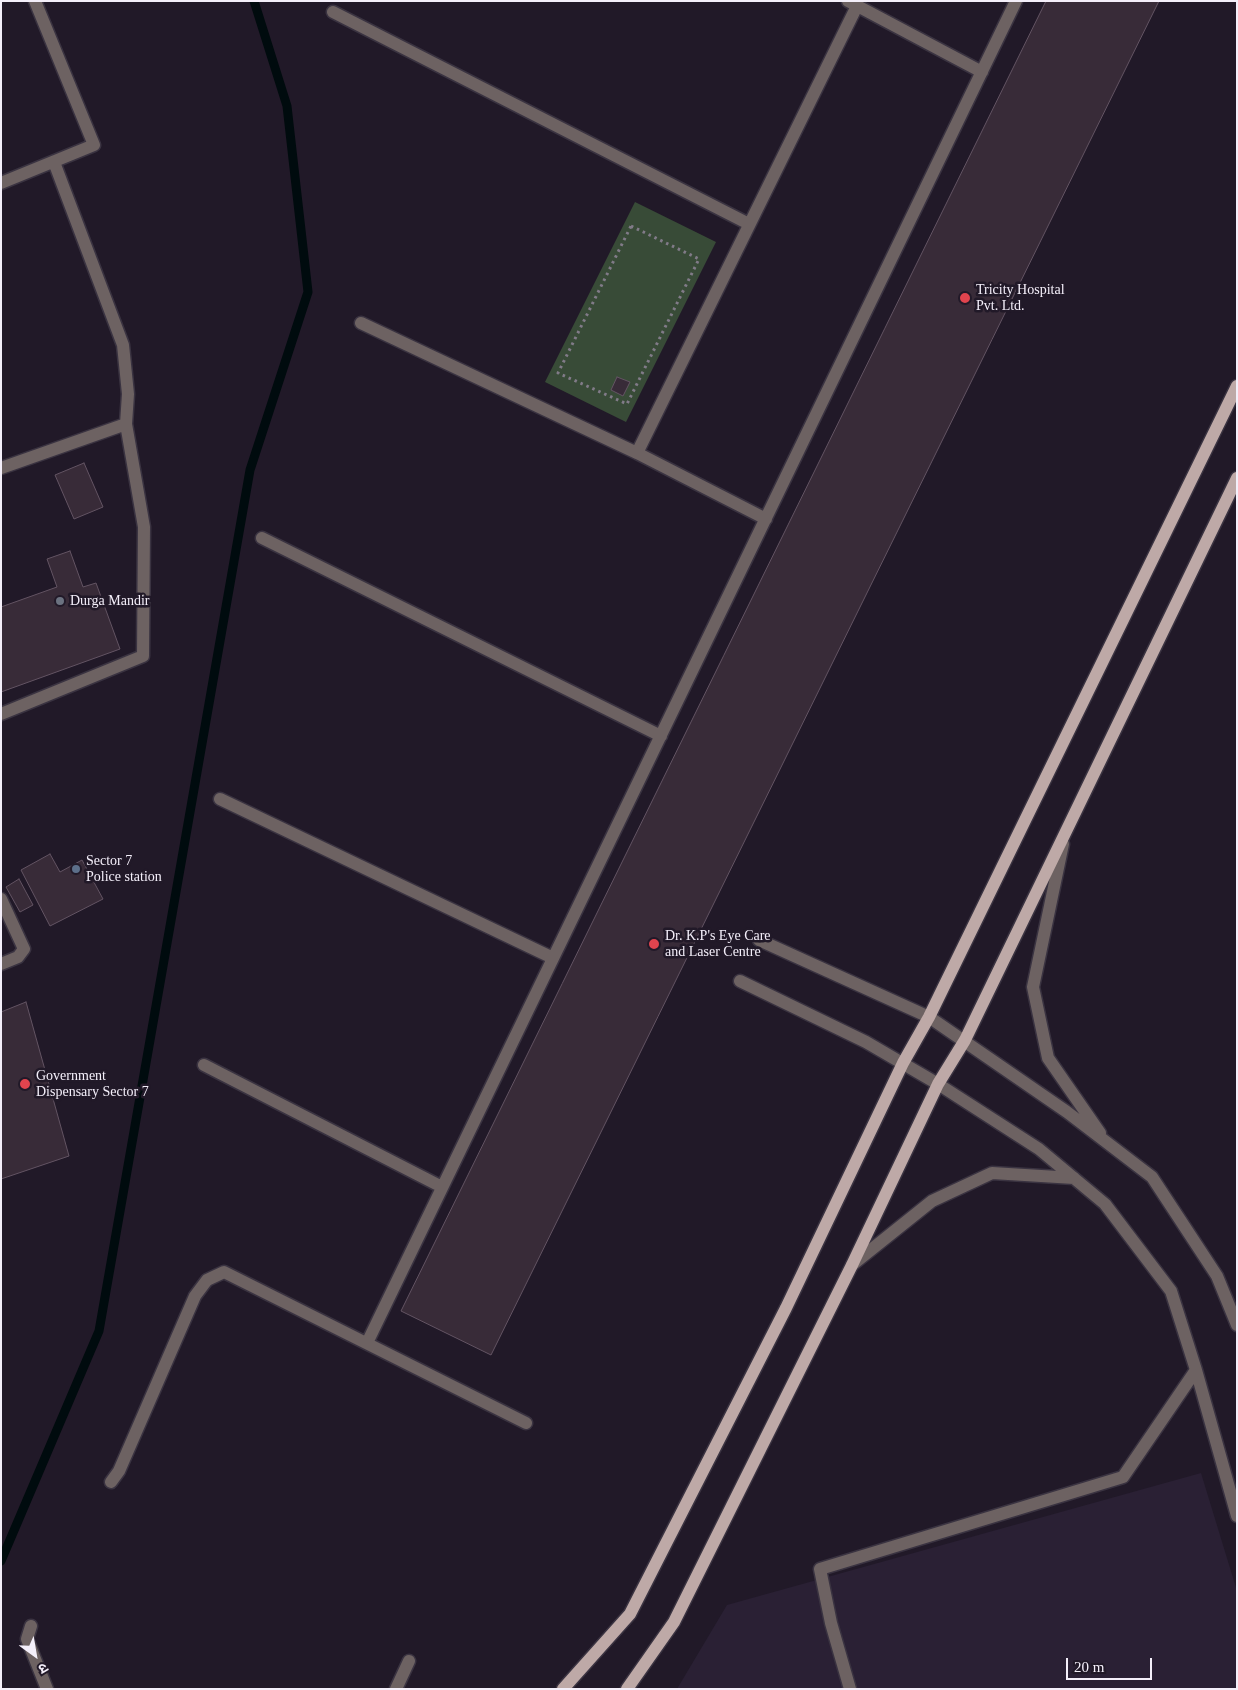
<!DOCTYPE html>
<meta charset="utf-8">
<style>
body{margin:0}
#map{position:relative;width:1238px;height:1690px;overflow:hidden;background:#211928;font-family:"Times New Roman","Noto Sans Devanagari",serif}
canvas{display:block}
.frame{position:absolute;inset:0;border:2px solid #f4effa;pointer-events:none}
.north{position:absolute;left:10px;top:1630px;width:50px;height:50px;-webkit-text-stroke:4px #211928;paint-order:stroke;rotate:148deg;font-size:14px;font-weight:700;line-height:20px;text-align:center;color:#f4effa}
.north::after{content:'';display:block;margin:auto;width:18px;height:22px;background:#f4effa;clip-path:polygon(50% 0,100% 100%,50% 72%,0 100%)}
.scale{position:absolute;left:1066px;top:1658px;width:86px;height:22px;box-sizing:border-box;border:2px solid #f4effa;border-top:0;padding-left:6px;font-size:15px;line-height:18px;white-space:nowrap;color:#f4effa;-webkit-text-stroke:4px #211928;paint-order:stroke}
</style>
<div id="map">
<canvas width="1238" height="1690"></canvas>
<div class="frame"></div>
<div class="north">उ</div>
<div class="scale">20 m</div>
</div>
<script>
const g = document.querySelector('canvas').getContext('2d');
g.lineJoin = 'round';
function paint(path, color) { g.fillStyle = color; g.fill(path, 'evenodd'); }
const poly = rows => new Path2D(rows.map(r => 'M' + r).join(''));
function trace(path, color, width, dash) { g.strokeStyle = color; g.lineWidth = width; g.lineCap = dash ? 'butt' : 'round'; g.setLineDash(dash || []); g.stroke(path); }
function label(font, color, halo, rows, align = 'center') {
  g.font = font + ' "Times New Roman",serif'; g.lineWidth = 5; g.setLineDash([]); g.textBaseline = 'middle'; g.strokeStyle = halo; g.fillStyle = color; for (const [text, x, y, turn = 0] of rows) {
    g.save(); g.translate(x, y); g.rotate((+turn || 0) * Math.PI / 180); g.textAlign = isNaN(turn) ? turn : align; if (halo) g.strokeText(text, 0, 0); g.fillText(text, 0, 0); g.restore();
  }
}
paint(poly([
 [1201,1473,1237,1591,1237,1689,677,1689,727,1605]
]), '#2a2034');
paint(poly([
 [635,202,716,242,626,422,545,382]
]), '#384b37');
trace(poly([
 [1,1561,99,1331,250,470,308,292,287,106,254,1]
]), '#000b0e', 9);
const building = poly([
 [1046,1,1159,1,491,1355,401,1311,1046,1],
 [617,377,630,382,623,396,611,390,617,377],
 [84,463,103,507,74,519,55,475,84,463],
 [70,551,83,587,96,583,120,649,1,692,1,607,57,587,47,559,70,551],
 [50,854,60,872,82,860,103,899,50,926,21,870,50,854],
 [19,879,33,905,20,912,6,887,19,879],
 [26,1002,69,1156,1,1179,1,1012,26,1002]
]);
paint(building, '#382b38');
trace(building, '#635463', 1);
const minor = poly([
 [848,1,982,72],
 [333,12,749,224],
 [54,162,123,345,128,394,126,424],
 [1,183,94,145,35,1],
 [361,323,637,453,766,519],
 [637,453,857,6],
 [1,468,126,424,144,527,143,656,1,714],
 [262,538,661,736],
 [220,799,553,958],
 [1063,844,1033,987,1048,1058,1100,1133],
 [1,899,24,949,18,957,1,964],
 [759,940,929,1017,1067,1112,1152,1177,1217,1276,1237,1325],
 [740,981,866,1042,938,1084,1039,1149,1105,1204,1171,1291,1196,1370,1237,1516],
 [204,1065,442,1187],
 [852,1265,932,1201,992,1173,1074,1178],
 [367,1343,1016,1],
 [111,1482,119,1471,195,1296,207,1280,224,1272,526,1423],
 [31,1626,27,1639,47,1689],
 [396,1689,409,1661],
 [850,1689,831,1623,820,1569,1123,1477,1196,1370]
]);
const major = poly([
 [563,1689,630,1614,786,1308,903,1063,929,1017,1237,386],
 [627,1689,674,1622,852,1265,938,1084,965,1040,1237,478]
]);
trace(minor, '#3a3341', 15);
trace(major, '#3a3341', 15);
trace(poly([
 [631,226,699,259,627,404,558,373,631,226]
]), '#817b88', 3, [2.5, 4]);
trace(minor, '#6d6262', 12);
trace(major, '#bea9a7', 12);
for (const [x, y, r, color] of [
 [965,298,6,"#e0444e"],
 [60,601,5,"#6b7280"],
 [76,869,5,"#5c6f8a"],
 [654,944,6,"#e0444e"],
 [25,1084,6,"#e0444e"]
]) { const dot = new Path2D(); dot.arc(x, y, r, 0, 2 * Math.PI); g.fillStyle = color; g.fill(dot); trace(dot, '#211928', 2); }
label('14px', '#f4effa', '#211928', [
 ["Tricity Hospital",976,290],
 ["Pvt. Ltd.",976,306],
 ["Durga Mandir",70,601],
 ["Sector 7",86,861],
 ["Police station",86,877],
 ["Dr. K.P's Eye Care",665,936],
 ["and Laser Centre",665,952],
 ["Government",36,1076],
 ["Dispensary Sector 7",36,1092]
], 'left');
</script>
